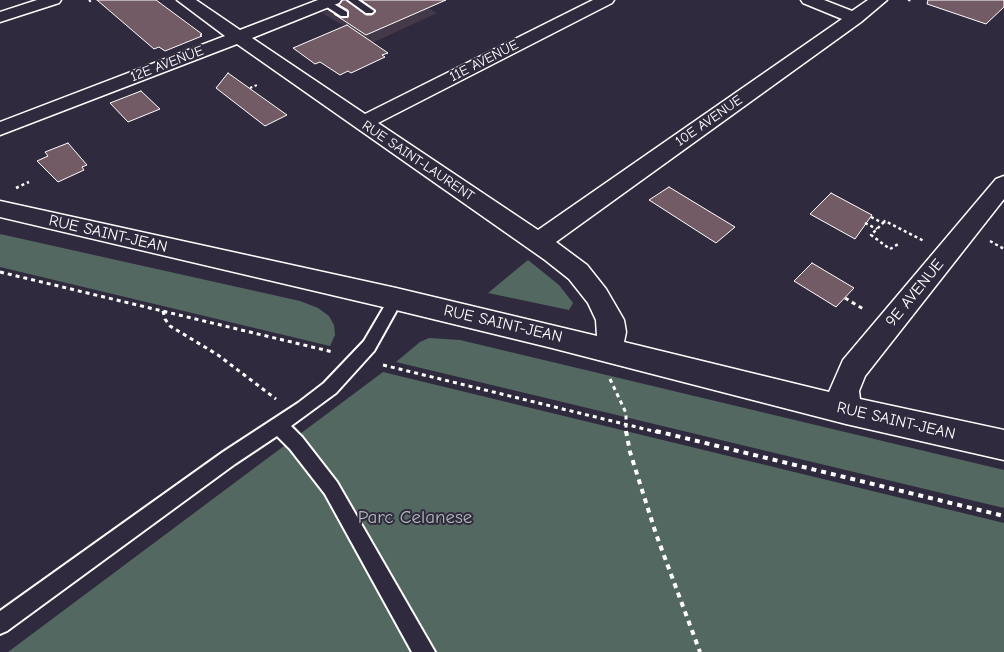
<!DOCTYPE html>
<style>
body{margin:0}
canvas{display:block;background:#2f2a3d}
</style>
<canvas width="1004" height="652"></canvas>
<script>
const g = document.querySelector('canvas').getContext('2d');
g.lineJoin = 'round';
function paint(path, color) { g.fillStyle = color; g.fill(path, 'evenodd'); }
const poly = rows => new Path2D(rows.map(r => 'M' + r).join(''));
function trace(path, color, width, dash) { g.strokeStyle = color; g.lineWidth = width; g.lineCap = dash ? 'butt' : 'round'; g.setLineDash(dash || []); g.stroke(path); }
function label(font, color, halo, rows, align = 'center') {
  g.font = font + ' "Comic Neue",sans-serif'; g.lineWidth = 4; g.setLineDash([]); g.textBaseline = 'middle'; g.strokeStyle = halo; g.fillStyle = color; for (const [text, x, y, turn = 0] of rows) {
    g.save(); g.translate(x, y); g.rotate((+turn || 0) * Math.PI / 180); g.textAlign = isNaN(turn) ? turn : align; if (halo) g.strokeText(text, 0, 0); g.fillText(text, 0, 0); g.restore();
  }
}
paint(poly([
 [354,0,414,0,437,13,372,43,322,13]
]), '#433949');
paint(poly([
 [0,234,300,301,318,308,329,316,334,325,335,335,330,346,0,267],
 [528,260,559,285,573,303,569,310,488,293],
 [429,338,460,340,1004,470,1004,508,396,362,420,342],
 [383,372,1004,523,1004,652,8,652]
]), '#546862');
const building = poly([
 [97,0,156,0,202,34,200,35,202,36,165,51,159,47,154,49,97,0],
 [343,0,346,0,366,15,372,15,376,11,361,0,446,0,366,35,334,14,341,18,348,17,348,10,339,5,343,0],
 [928,0,1004,0,1004,7,986,24,927,4,928,0],
 [347,25,388,53,382,55,385,57,351,73,348,71,340,75,320,62,315,64,293,48,347,25],
 [228,73,287,115,265,126,216,88,228,73],
 [141,91,160,109,128,122,110,103,141,91],
 [68,143,87,165,82,167,84,170,58,182,37,161,48,156,45,152,68,143],
 [669,187,735,227,716,243,649,200,669,187],
 [831,193,872,215,855,239,810,214,831,193],
 [812,263,854,288,836,307,794,281,812,263]
]);
paint(building, '#735b65');
trace(building, '#fff', 1);
const lane = poly([
 [327,0,347,12,347,16,341,16,324,5,323,3,327,0],
 [348,0,358,0,374,11,372,13,366,13,348,0],
 [396,293,401,295,403,299,374,351,336,393,291,426,302,437,337,482,435,652,412,652,325,494,290,449,277,436,235,464,7,631,0,634,0,611,223,452,298,403,324,383,364,341,391,295,396,293]
]);
const street = poly([
 [37,0,61,0,59,3,0,22,0,12,37,0],
 [177,0,196,0,240,30,318,0,341,0,339,3,252,38,365,114,593,0,614,0,612,3,378,123,538,230,842,19,803,3,801,0,824,0,852,11,868,0,887,0,861,22,556,242,587,265,606,289,624,320,626,332,624,342,829,392,843,360,996,179,1004,176,1004,199,865,376,859,391,860,399,1004,430,1004,460,846,424,552,348,396,310,0,217,0,201,396,288,597,336,596,320,588,303,569,279,545,260,237,44,0,135,0,122,225,36,177,0]
]);
trace(lane, '#fff', 4);
trace(street, '#fff', 3);
trace(poly([
 [89,0,91,2],
 [908,0,912,1],
 [250,88,257,85]
]), '#fff', 2, [2.5, 2.5]);
trace(poly([
 [16,188,29,182],
 [871,217,883,223,871,235,890,249,900,243],
 [865,223,877,229],
 [883,223,885,221,924,241],
 [990,241,1004,249]
]), '#fff', 2.5, [3, 3]);
trace(poly([
 [0,272,333,352],
 [845,298,865,310],
 [163,311,165,319,170,326,218,355,276,399],
 [383,365,661,433],
 [610,379,626,413,626,433]
]), '#fff', 3, [4, 4]);
trace(poly([
 [626,431,630,452,656,534,700,652],
 [656,431,1004,516]
]), '#fff', 4, [5, 5]);
paint(lane, '#2f2a3d');
paint(street, '#2f2a3d');
label('14px', '#fff', '#2f2a3d', [
 ["11E AVENUE",484,61,-27],
 ["12E AVENUE",167,64,-21],
 ["10E AVENUE",709,121,-35],
 ["RUE SAINT-LAURENT",418,161,34]
]);
label('16px', '#fff', '#2f2a3d', [
 ["RUE SAINT-JEAN",108,234,13],
 ["9E AVENUE",915,293,-51],
 ["RUE SAINT-JEAN",503,324,13],
 ["RUE SAINT-JEAN",896,421,13]
]);
label('19px', '#b2bbb8', '#2f2a3d', [
 ["Parc Celanese",415,518]
]);
</script>
